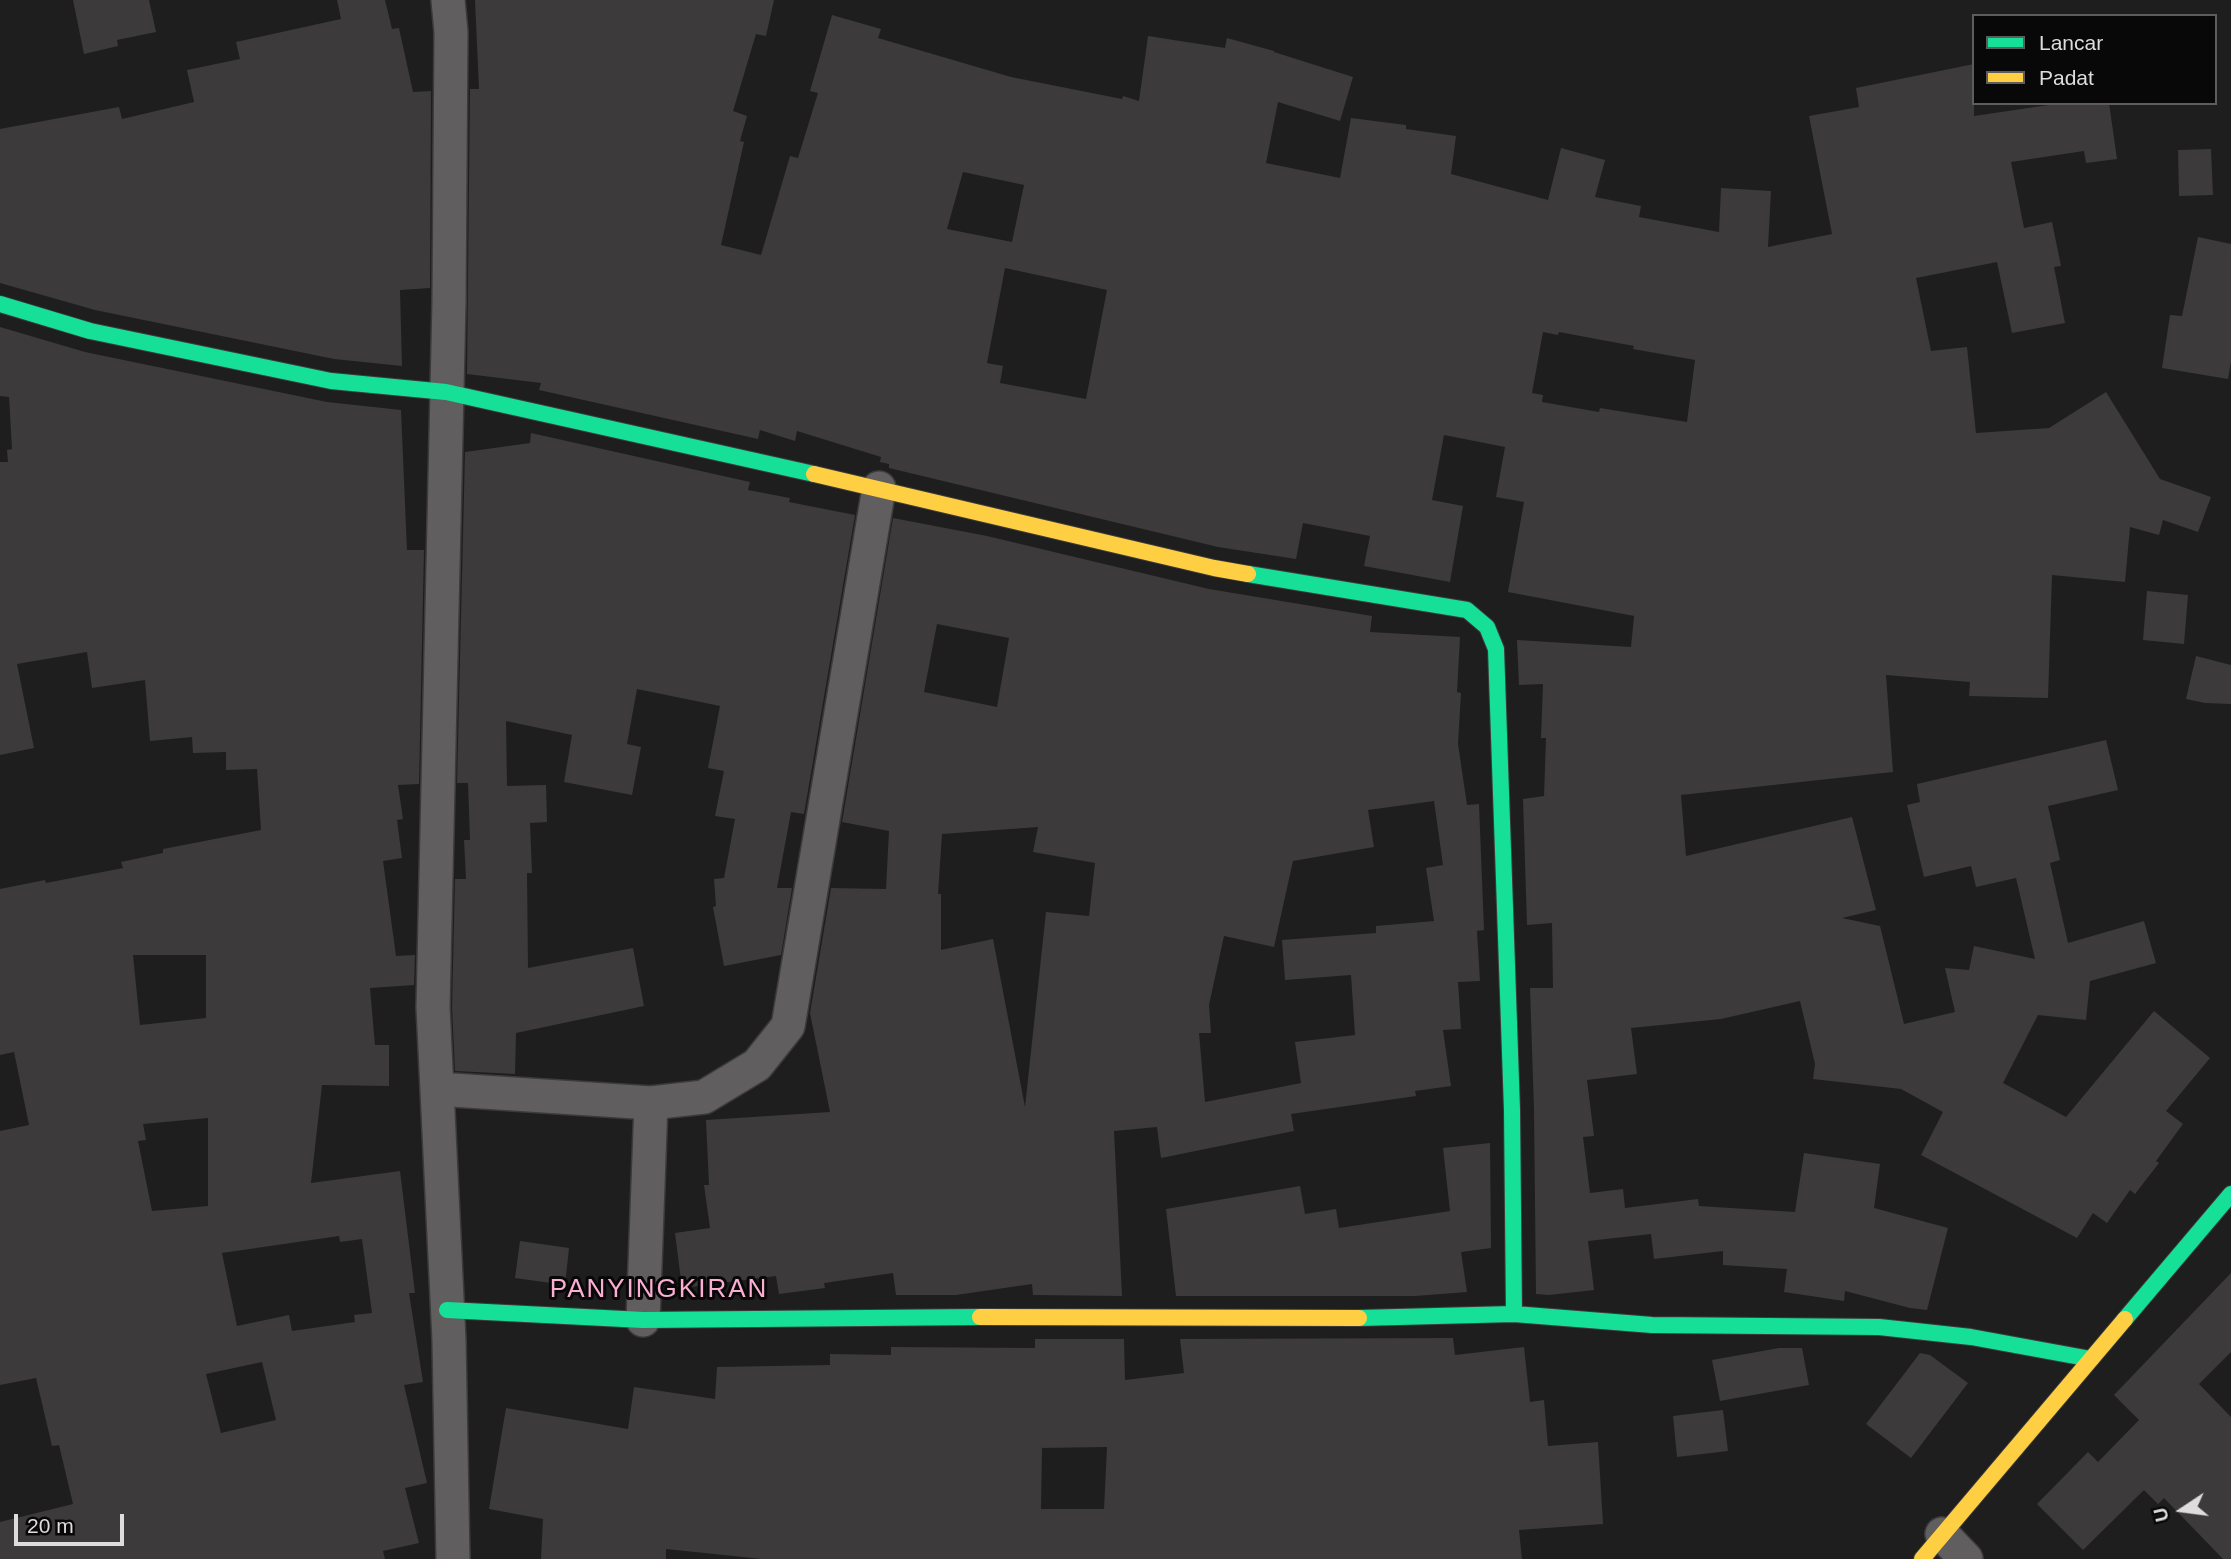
<!DOCTYPE html>
<style>
body{margin:0}
#map{position:relative;width:2231px;height:1559px;overflow:hidden;background:#1f1e1e;font-family:Arial,sans-serif}
canvas{display:block}
.legend{position:absolute;left:1972px;top:14px;width:245px;height:91px;box-sizing:border-box;background:#090808;border:2px solid #5e5d5d;margin:0;padding:9px 12px;list-style:none;font-size:21px;color:#dedcdd}
.legend li{display:flex;align-items:center;gap:14px;height:35px}
.legend b{width:35px;border:2px solid #5e5d5d}
.north{position:absolute;left:2147px;top:1475px;width:70px;height:70px;-webkit-text-stroke:5px #090808;paint-order:stroke;rotate:257deg;font-size:19px;font-weight:700;line-height:28px;text-align:center;color:#dedcdd}
.north::after{content:'';display:block;margin:auto;width:24px;height:32px;background:#dedcdd;clip-path:polygon(50% 0,100% 100%,50% 72%,0 100%)}
.scale{position:absolute;left:14px;top:1514px;width:110px;height:32px;box-sizing:border-box;border:4px solid #dedcdd;border-top:0;padding-left:9px;font-size:21px;line-height:24px;white-space:nowrap;color:#dedcdd;-webkit-text-stroke:5px #090808;paint-order:stroke}
</style>
<div id="map">
<canvas width="2231" height="1559"></canvas>
<ul class="legend">
<li><b style="height:9px;background:#16e098"></b>Lancar</li>
<li><b style="height:9px;background:#ffcf43"></b>Padat</li>
</ul>
<div class="north">U</div>
<div class="scale">20 m</div>
</div>
<script>
const g = document.querySelector('canvas').getContext('2d');
g.lineJoin = 'round';
function paint(path, color) { g.fillStyle = color; g.fill(path, 'evenodd'); }
const poly = rows => new Path2D(rows.map(r => 'M' + r).join(''));
function trace(path, color, width, dash) { g.strokeStyle = color; g.lineWidth = width; g.lineCap = dash ? 'butt' : 'round'; g.setLineDash(dash || []); g.stroke(path); }
function label(font, color, halo, rows, align = 'center') {
  g.font = font + ' Arial,sans-serif'; g.lineWidth = 6; g.setLineDash([]); g.textBaseline = 'middle'; g.strokeStyle = halo; g.fillStyle = color; for (const [text, x, y, turn = 0] of rows) {
    g.save(); g.translate(x, y); g.rotate((+turn || 0) * Math.PI / 180); g.textAlign = isNaN(turn) ? turn : align; if (halo) g.strokeText(text, 0, 0); g.fillText(text, 0, 0); g.restore();
  }
}
paint(poly([
 [73,0,149,0,156,32,117,40,118,46,84,54],
 [337,0,385,0,392,29,399,28,413,92,431,91,430,288,400,290,402,366,334,359,95,310,0,283,0,129,119,107,122,119,194,102,187,70,240,59,236,42,341,19],
 [475,0,774,0,766,36,756,34,733,111,747,116,740,141,744,142,721,245,761,255,790,156,798,158,818,93,810,91,832,15,881,29,878,38,1011,77,1122,99,1123,96,1139,101,1148,36,1225,48,1227,38,1274,51,1274,52,1353,77,1340,121,1278,102,1266,163,1340,178,1351,118,1406,125,1406,129,1456,136,1451,174,1548,200,1561,148,1605,160,1595,197,1641,206,1639,217,1719,232,1721,188,1771,191,1768,247,1832,234,1809,116,1859,107,1856,88,1974,64,1974,116,2062,103,2109,103,2117,159,2086,163,2084,151,2011,162,2024,228,2052,222,2061,266,2054,267,2065,323,2012,333,1997,262,1916,278,1931,351,1967,347,1976,433,2049,428,2106,392,2160,479,2211,497,2198,532,2163,520,2159,535,2130,527,2125,582,2052,575,2048,698,1969,696,1970,682,1886,675,1893,772,1681,795,1686,856,1852,817,1876,910,1842,918,1880,926,1904,1024,1955,1012,1945,968,1969,970,1974,946,2035,959,2016,878,1976,887,1971,866,1924,877,1907,805,1920,802,1917,784,2106,740,2118,790,2048,806,2060,860,2050,863,2068,943,2144,921,2156,963,2090,981,2086,1020,2038,1015,2003,1083,2066,1117,2154,1011,2210,1058,2166,1111,2183,1124,2156,1161,2159,1163,2135,1194,2130,1190,2107,1223,2093,1213,2077,1238,1921,1155,1943,1112,1901,1089,1813,1079,1815,1064,1800,1001,1721,1019,1631,1028,1637,1074,1587,1080,1594,1136,1583,1137,1590,1193,1623,1189,1625,1208,1698,1199,1699,1206,1795,1212,1804,1153,1880,1164,1874,1208,1948,1228,1927,1310,1910,1308,1845,1291,1844,1301,1784,1292,1787,1269,1723,1265,1723,1251,1654,1259,1651,1234,1588,1241,1594,1290,1549,1295,1536,1294,1534,1110,1530,988,1553,988,1552,923,1527,925,1523,799,1544,796,1546,738,1541,738,1543,684,1519,685,1517,640,1631,647,1634,616,1508,592,1524,502,1496,497,1505,447,1444,435,1432,500,1463,506,1450,582,1364,566,1370,536,1303,523,1296,559,1218,547,889,468,889,464,880,462,881,457,797,431,795,441,760,430,758,439,539,390,541,383,467,374,470,89,479,89],
 [963,172,1024,185,1012,242,947,229],
 [1005,268,1107,290,1086,399,1000,383,1003,366,987,363],
 [1543,332,1558,335,1559,332,1634,346,1633,349,1695,360,1687,422,1600,408,1599,412,1542,402,1543,395,1532,393],
 [2211,149,2213,195,2179,196,2178,150],
 [2198,237,2231,244,2231,362,2228,379,2162,368,2170,315,2182,316],
 [0,327,85,352,327,402,401,410,407,550,424,550,419,784,398,785,403,819,397,820,402,858,383,861,396,956,415,955,414,985,370,988,375,1045,389,1045,389,1086,322,1085,311,1183,400,1171,415,1293,409,1293,423,1382,404,1385,427,1483,405,1488,419,1543,383,1551,385,1559,0,1559,0,1522,73,1504,59,1445,52,1446,36,1378,0,1385,0,1131,29,1125,14,1052,0,1055,0,889,45,880,46,883,123,868,121,862,163,853,163,849,261,830,257,769,226,770,226,752,193,753,192,737,150,741,145,680,92,688,87,652,17,664,34,748,0,755,0,462,8,462,7,450,12,449,9,397,0,396],
 [133,955,206,955,206,1018,140,1025],
 [208,1118,208,1206,152,1211,138,1141,146,1140,143,1124],
 [339,1236,340,1242,362,1239,372,1313,354,1315,355,1322,292,1331,289,1315,237,1326,222,1253],
 [262,1362,276,1420,221,1433,206,1374],
 [531,433,750,482,748,490,790,498,789,502,855,515,804,814,791,812,777,888,792,888,781,955,724,966,713,907,716,906,714,879,724,878,735,819,715,816,724,771,708,768,720,706,637,689,627,744,641,747,632,795,564,782,572,735,506,721,507,786,546,785,547,822,530,823,532,873,527,873,528,968,633,948,644,1006,516,1033,515,1074,455,1071,452,1007,455,879,466,879,464,840,470,840,468,783,457,783,465,452,530,443],
 [893,518,987,536,1209,589,1372,616,1370,632,1460,637,1457,692,1461,693,1458,744,1467,805,1479,804,1484,930,1477,931,1480,981,1458,982,1461,1029,1443,1030,1451,1086,1415,1091,1416,1096,1291,1114,1294,1131,1161,1158,1157,1127,1114,1131,1122,1296,1033,1295,1032,1284,956,1295,896,1295,893,1273,824,1283,825,1288,779,1294,776,1276,682,1288,675,1233,710,1228,704,1185,709,1185,706,1120,830,1112,810,1013,831,888,886,889,889,831,842,822],
 [937,624,1009,638,997,707,924,692],
 [1434,801,1443,865,1426,868,1434,921,1376,926,1376,933,1282,940,1285,980,1351,975,1355,1035,1295,1042,1301,1083,1205,1102,1199,1033,1211,1033,1209,1005,1224,936,1274,947,1293,861,1374,847,1368,810],
 [1038,827,1033,852,1095,863,1089,916,1046,912,1025,1107,993,939,941,950,941,894,938,894,942,834],
 [2147,591,2188,595,2184,644,2143,640],
 [2196,656,2231,665,2231,704,2205,703,2186,699],
 [1490,1143,1491,1248,1461,1252,1467,1292,1415,1296,1176,1296,1166,1209,1300,1186,1305,1214,1336,1209,1339,1228,1450,1211,1443,1148],
 [520,1241,569,1248,565,1285,515,1278],
 [2231,1273,2231,1352,2199,1384,2231,1417,2231,1559,2223,1559,2164,1498,2158,1504,2144,1490,2083,1550,2037,1504,2088,1452,2098,1462,2139,1420,2114,1395],
 [1453,1338,1455,1355,1524,1347,1530,1402,1544,1400,1548,1446,1598,1442,1603,1524,1519,1530,1522,1559,762,1559,666,1549,666,1559,541,1559,543,1519,489,1509,506,1408,628,1429,634,1387,715,1399,717,1367,830,1365,830,1354,891,1355,891,1347,1035,1348,1035,1339,1124,1339,1125,1380,1184,1373,1180,1339],
 [1107,1447,1104,1509,1041,1509,1042,1448],
 [1779,1348,1802,1348,1809,1385,1720,1401,1712,1360],
 [1920,1353,1930,1355,1968,1383,1911,1458,1866,1424],
 [1723,1410,1728,1451,1677,1457,1673,1416]
]), '#3c3a3b');
const street = poly([
 [448,0,451,32,449,302,433,1007,449,1340,453,1559],
 [437,1089,651,1103,704,1097,757,1065,788,1026,879,488],
 [643,1320,651,1103],
 [1942,1534,1966,1559]
]);
const fast = poly([
 [0,304,90,331,331,381,446,392,814,474],
 [1248,574,1467,610,1487,627,1496,649,1512,1110,1514,1314],
 [447,1310,643,1320,980,1317],
 [1359,1318,1514,1314,1652,1325,1879,1327,1971,1337,2091,1359],
 [2125,1319,2231,1194]
]);
const slow = poly([
 [814,474,1214,568,1248,574],
 [980,1317,1359,1318],
 [1922,1559,2125,1319]
]);
trace(street, '#3c3a3b', 36);
trace(fast, '#3c3a3b', 18);
trace(slow, '#3c3a3b', 18);
trace(street, '#605e5f', 33);
trace(fast, '#16e098', 16);
trace(slow, '#ffcf43', 16);
g.letterSpacing = '2px';
label('26px', '#faaed2', '#090808', [
 ["PANYINGKIRAN",659,1290]
]);
g.letterSpacing = '0px';
</script>
